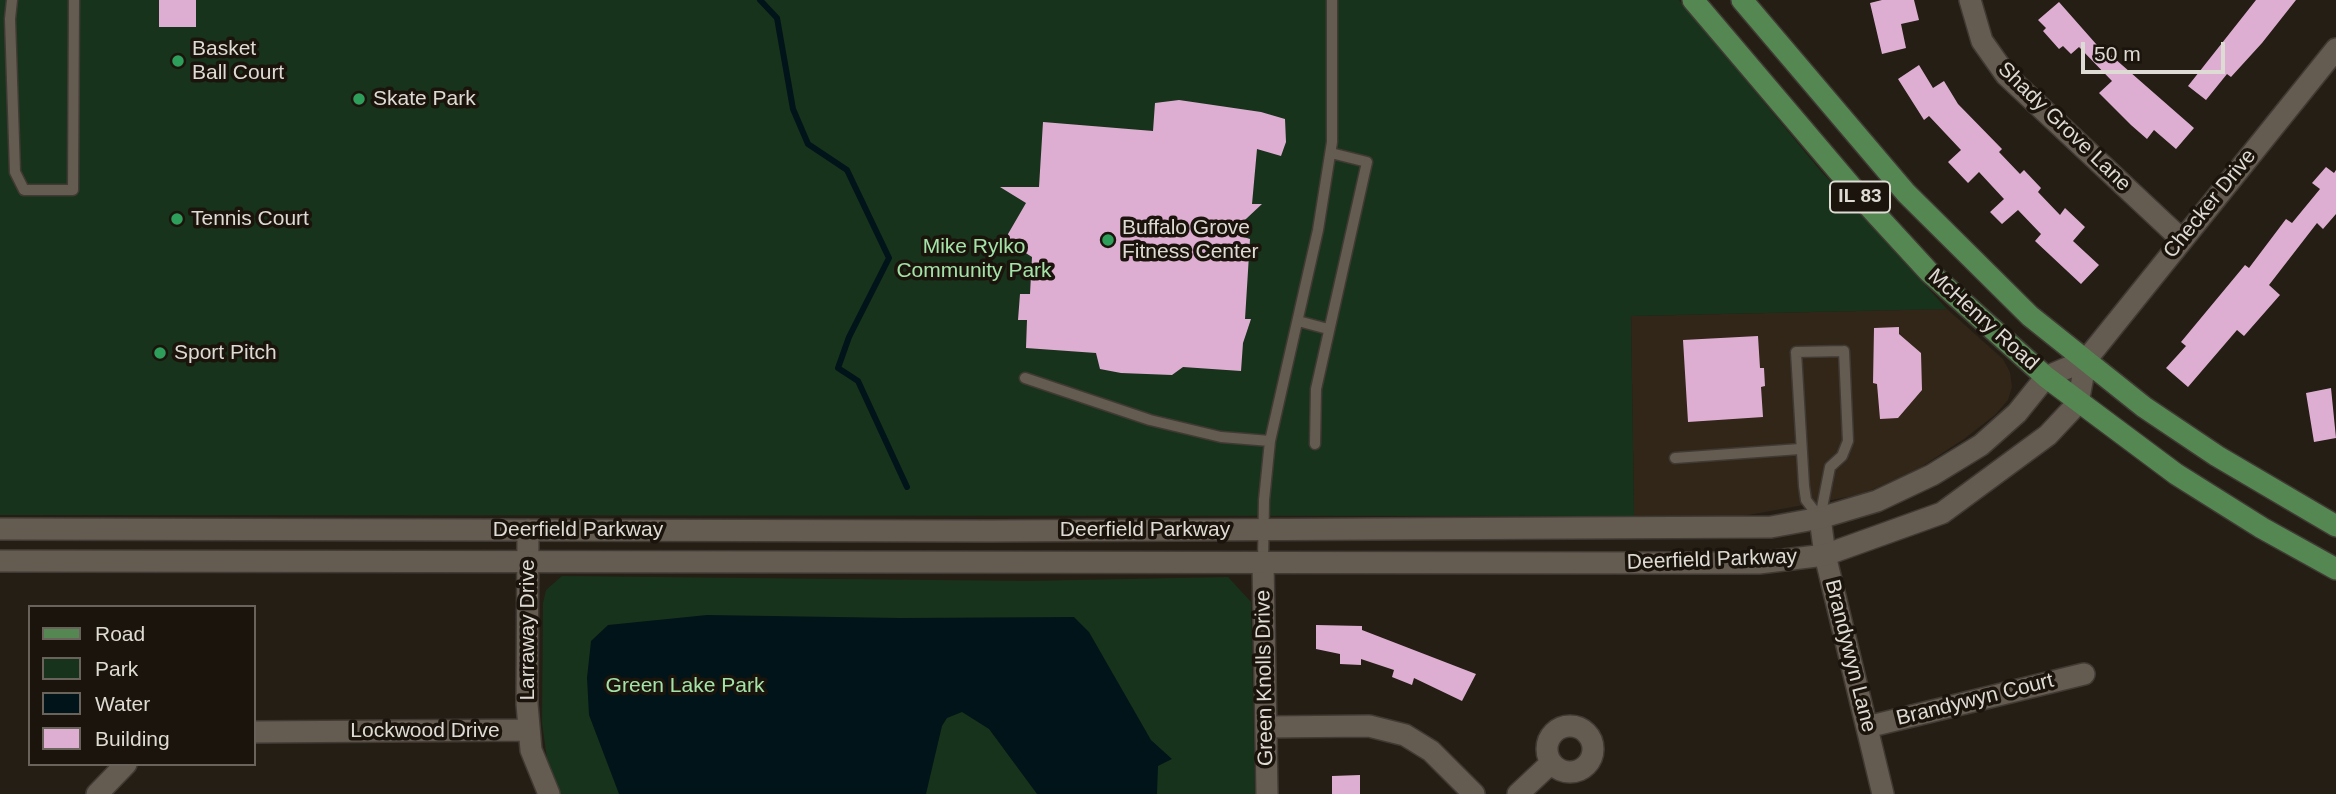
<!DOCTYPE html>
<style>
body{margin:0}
#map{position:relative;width:2336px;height:794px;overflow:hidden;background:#251e15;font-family:Helvetica,sans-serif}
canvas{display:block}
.legend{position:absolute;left:28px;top:605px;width:228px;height:161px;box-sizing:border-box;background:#1b140c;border:2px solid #69635c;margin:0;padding:9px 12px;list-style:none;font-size:21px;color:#dedad4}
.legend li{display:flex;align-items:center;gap:14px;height:35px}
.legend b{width:35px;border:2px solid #69635c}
.scale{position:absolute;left:2081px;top:42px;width:144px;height:32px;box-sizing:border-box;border:4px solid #dedad4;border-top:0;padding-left:9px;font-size:21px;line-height:24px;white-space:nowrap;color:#dedad4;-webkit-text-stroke:5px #1b140c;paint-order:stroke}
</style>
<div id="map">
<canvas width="2336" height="794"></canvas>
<ul class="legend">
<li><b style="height:9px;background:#558752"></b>Road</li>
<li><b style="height:19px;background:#18331b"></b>Park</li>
<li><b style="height:19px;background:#011419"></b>Water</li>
<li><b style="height:19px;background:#deaed2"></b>Building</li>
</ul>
<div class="scale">50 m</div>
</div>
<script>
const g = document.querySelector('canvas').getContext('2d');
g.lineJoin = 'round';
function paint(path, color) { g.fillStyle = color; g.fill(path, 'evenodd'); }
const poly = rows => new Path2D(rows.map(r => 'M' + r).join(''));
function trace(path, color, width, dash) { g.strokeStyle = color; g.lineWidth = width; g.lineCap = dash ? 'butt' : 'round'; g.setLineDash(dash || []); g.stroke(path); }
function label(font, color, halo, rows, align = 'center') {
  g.font = font + ' Helvetica,sans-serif'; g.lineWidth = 7; g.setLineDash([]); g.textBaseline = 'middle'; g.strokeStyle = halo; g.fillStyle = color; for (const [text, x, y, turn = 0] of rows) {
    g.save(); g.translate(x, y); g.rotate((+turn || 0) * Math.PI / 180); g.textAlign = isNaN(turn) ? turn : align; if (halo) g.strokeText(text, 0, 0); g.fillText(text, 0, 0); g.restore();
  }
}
paint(poly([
 [1947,309,2003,359,2010,372,2012,387,2008,400,1995,415,1964,439,1912,473,1859,495,1743,516,1634,516,1631,316]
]), '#312618');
paint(poly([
 [0,0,1679,0,1820,170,1947,309,1631,316,1634,516,0,515],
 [562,576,1026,581,1228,577,1251,602,1255,794,561,794,549,773,542,723,543,603,546,590]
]), '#18331b');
paint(poly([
 [707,615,901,618,1074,617,1089,632,1151,740,1172,759,1158,766,1157,794,1037,794,989,729,962,712,947,718,942,726,926,794,619,794,589,715,587,678,591,641,608,625]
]), '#011419');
trace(poly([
 [760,0,777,18,793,109,808,144,847,170,889,258,849,337,838,368,858,381,907,487]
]), '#011419', 6);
paint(poly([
 [159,0,196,0,196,27,159,27],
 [1882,0,1914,0,1919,20,1901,24,1906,48,1882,54,1870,3],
 [2256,0,2296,0,2262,43,2231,77,2227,74,2206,100,2188,86],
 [2059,2,2104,53,2106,51,2194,128,2176,149,2154,130,2147,139,2131,125,2099,93,2112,81,2079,47,2071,54,2063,46,2059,49,2043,31,2046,28,2038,20],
 [1919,65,1933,88,1944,81,1958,104,2002,149,1999,152,2020,174,2024,170,2041,188,2038,192,2060,215,2065,208,2085,227,2073,241,2099,265,2081,284,2035,241,2041,234,2018,210,2002,224,1990,212,2004,199,1979,172,1968,183,1948,162,1961,150,1929,116,1924,120,1898,79],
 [1179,100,1261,112,1285,119,1286,142,1281,156,1257,149,1252,204,1262,204,1231,233,1250,239,1245,319,1251,319,1243,343,1241,371,1183,367,1172,375,1121,373,1100,369,1096,353,1026,348,1027,320,1018,320,1020,294,1030,294,1032,257,1010,243,1008,234,1026,203,1000,187,1039,187,1043,122,1153,131,1155,103],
 [2326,167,2334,173,2336,170,2336,214,2323,229,2317,223,2269,285,2280,295,2244,336,2237,330,2188,387,2166,368,2186,346,2181,342,2245,265,2249,268,2286,219,2292,223,2320,189,2312,183],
 [1899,327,1899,334,1921,353,1922,390,1898,418,1880,419,1877,384,1873,383,1874,328],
 [1758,336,1760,368,1764,368,1765,386,1761,387,1763,417,1688,422,1683,340],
 [2331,388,2336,438,2314,442,2306,393],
 [1316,625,1362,626,1362,630,1476,674,1462,701,1414,678,1412,685,1392,677,1394,670,1361,659,1361,665,1340,664,1340,654,1316,649],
 [1360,775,1360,794,1332,794,1332,776]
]), '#deaed2');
const lane = poly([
 [12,0,10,19,15,172,24,190,73,190,74,0],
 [1298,321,1328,329],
 [1844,351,1848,441,1842,456,1830,467,1820,518,1806,500,1804,486,1796,352,1844,351],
 [1025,378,1150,420,1221,437,1270,441],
 [1315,444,1316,389,1367,162,1331,153],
 [1675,458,1800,449],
 [1263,562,1264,500,1270,441,1318,230,1332,142,1332,0]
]);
const street = poly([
 [1970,0,1982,41,2006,75,2181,239],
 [1820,518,1825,555,1883,794],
 [528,530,527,704,531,750,549,794],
 [1263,562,1267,794],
 '1547 749a23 23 0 1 1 46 0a23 23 0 1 1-46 0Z',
 [1266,727,1369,726,1405,735,1431,751,1474,794],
 [1867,727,2084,674],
 [254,732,529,730],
 [97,794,126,764],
 [1518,794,1551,763]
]);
const secondary = poly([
 [0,529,989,531,1771,527,1820,518,1877,501,1932,475,1981,445,2017,413,2046,377,2086,360],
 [0,561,1692,563,1759,563,1825,555,1942,513,2048,435,2078,403,2086,360,2336,49]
]);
const primary = poly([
 [1693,0,1862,199,1929,272,2046,377,2176,474,2262,528,2336,569],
 [1742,0,1906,193,2030,316,2144,407,2217,456,2336,526]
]);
trace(lane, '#403a34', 13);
trace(street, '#403a34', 24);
trace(secondary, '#403a34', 24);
trace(primary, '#403a34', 24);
trace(lane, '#645b51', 10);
trace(street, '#645b51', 21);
trace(secondary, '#645b51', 21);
trace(primary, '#558752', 21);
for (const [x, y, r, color] of [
 [178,61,7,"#2e9e5b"],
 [359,99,7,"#2e9e5b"],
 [177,219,7,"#2e9e5b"],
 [1108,240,7,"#2e9e5b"],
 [160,353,7,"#2e9e5b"]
]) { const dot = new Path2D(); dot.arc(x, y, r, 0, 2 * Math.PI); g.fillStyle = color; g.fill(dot); trace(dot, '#1b140c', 2.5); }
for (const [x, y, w] of [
 [1860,197,60]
]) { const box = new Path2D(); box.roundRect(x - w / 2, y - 15.5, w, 31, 5); g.fillStyle = '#1b140c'; g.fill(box); trace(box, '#dedad4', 2); }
label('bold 19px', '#dedad4', null, [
 ["IL 83",1860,197]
]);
label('21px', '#dedad4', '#1b140c', [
 ["Basket",192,49],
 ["Ball Court",192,73],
 ["Skate Park",373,99],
 ["Tennis Court",191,219],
 ["Buffalo Grove",1122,228],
 ["Fitness Center",1122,252],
 ["Sport Pitch",174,353]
], 'left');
label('21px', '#dedad4', '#1b140c', [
 ["Shady Grove Lane",2064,127,44],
 ["Checker Drive",2210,204,-51],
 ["McHenry Road",1983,320,42],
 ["Deerfield Parkway",578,530],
 ["Deerfield Parkway",1145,530],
 ["Deerfield Parkway",1712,560,-2],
 ["Larraway Drive",528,630,-90],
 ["Brandywyn Lane",1850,656,76],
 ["Green Knolls Drive",1265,678,-91],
 ["Brandywyn Court",1975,700,-14],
 ["Lockwood Drive",425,731]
]);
label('21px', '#a4e3a8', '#1b140c', [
 ["Mike Rylko",974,247],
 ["Community Park",974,271],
 ["Green Lake Park",685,686]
]);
</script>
